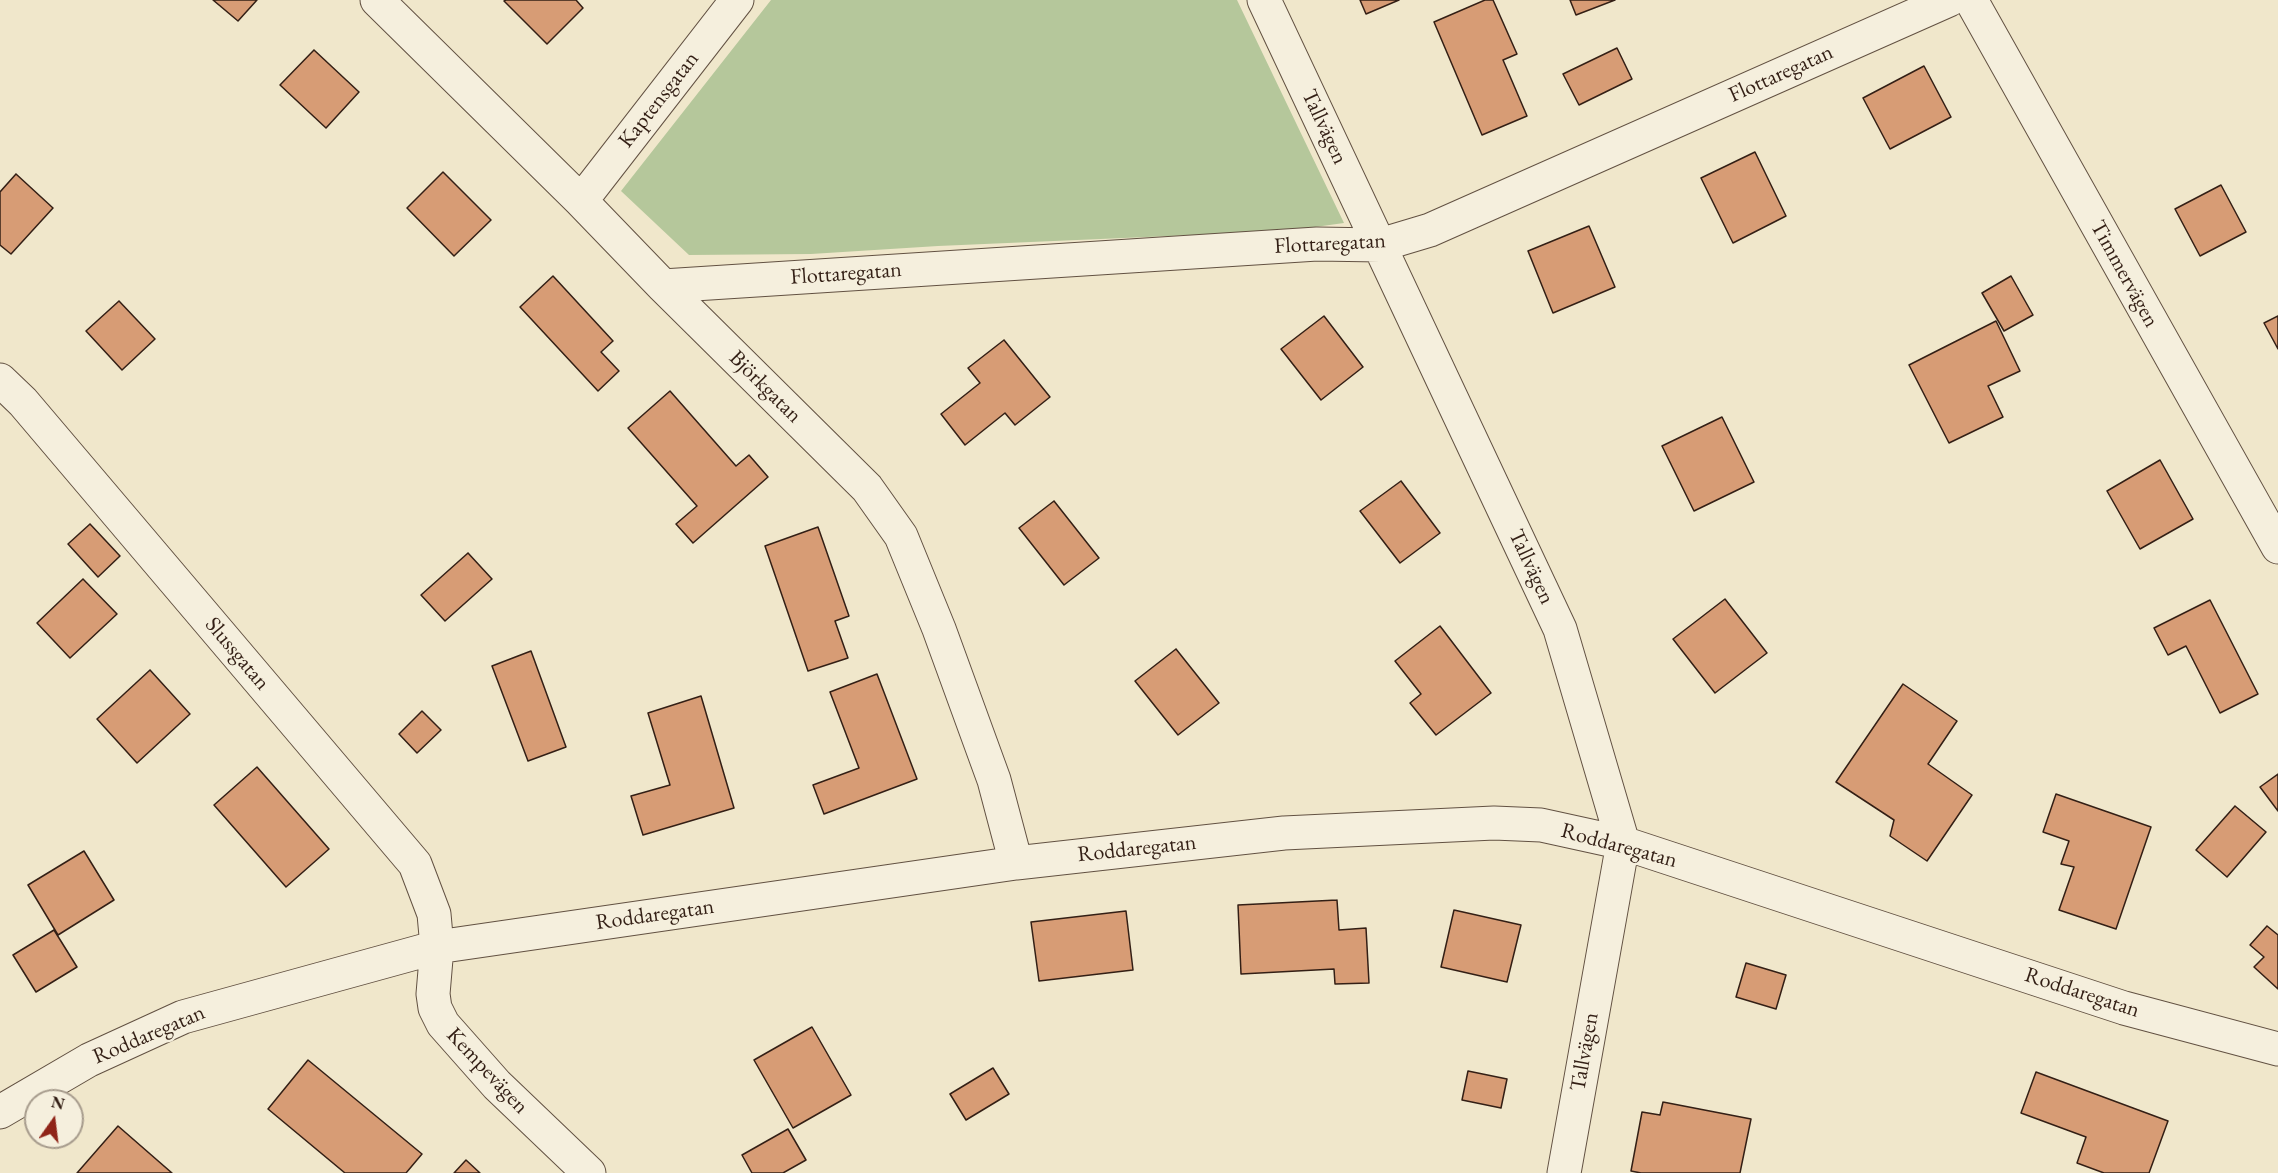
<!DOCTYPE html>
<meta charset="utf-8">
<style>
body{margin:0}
#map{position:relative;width:2278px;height:1173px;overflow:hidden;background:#f0e7cb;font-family:"EB Garamond",serif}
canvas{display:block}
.north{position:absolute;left:24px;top:1089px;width:60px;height:60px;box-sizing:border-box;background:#f5efdd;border:2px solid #a79c8d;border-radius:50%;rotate:14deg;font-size:16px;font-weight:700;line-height:24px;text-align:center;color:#331f15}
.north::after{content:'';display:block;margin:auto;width:21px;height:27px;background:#8f2418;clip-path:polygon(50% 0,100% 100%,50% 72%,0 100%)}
</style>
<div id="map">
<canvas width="2278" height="1173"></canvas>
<div class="north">N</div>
</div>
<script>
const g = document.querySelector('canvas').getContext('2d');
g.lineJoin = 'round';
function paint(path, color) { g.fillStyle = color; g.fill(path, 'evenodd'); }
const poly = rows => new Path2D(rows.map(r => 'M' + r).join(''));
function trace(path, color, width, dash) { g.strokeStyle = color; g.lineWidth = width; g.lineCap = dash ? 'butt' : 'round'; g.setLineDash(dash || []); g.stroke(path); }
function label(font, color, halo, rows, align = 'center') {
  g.font = font + ' "EB Garamond",serif'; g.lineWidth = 5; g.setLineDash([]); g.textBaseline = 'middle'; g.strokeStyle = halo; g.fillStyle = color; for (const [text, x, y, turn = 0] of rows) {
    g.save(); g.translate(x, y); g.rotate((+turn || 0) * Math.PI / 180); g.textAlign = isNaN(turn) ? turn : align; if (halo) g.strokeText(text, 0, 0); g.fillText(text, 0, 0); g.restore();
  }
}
paint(poly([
 [771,0,1237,0,1344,223,1286,231,938,246,811,254,689,255,621,191]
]), '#b5c79b');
const building = poly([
 [213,0,257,0,238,21,213,0],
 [506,0,576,0,583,8,547,44,504,1,506,0],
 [1360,0,1399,0,1366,14,1360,0],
 [1485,0,1493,0,1517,54,1503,60,1527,116,1482,135,1434,22,1485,0],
 [1570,0,1615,0,1576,15,1570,0],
 [1617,48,1632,79,1579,105,1563,74,1617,48],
 [314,50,359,92,326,128,280,85,314,50],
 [1924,66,1951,117,1890,149,1863,98,1924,66],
 [1755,152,1786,216,1733,243,1701,178,1755,152],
 [443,172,491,220,454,256,407,208,443,172],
 [16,174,53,208,11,254,0,245,0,192,16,174],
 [2221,185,2246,232,2200,256,2175,209,2221,185],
 [1589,226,1615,287,1553,313,1528,251,1589,226],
 [553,276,613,341,601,352,619,371,598,391,520,307,553,276],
 [2011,276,2033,315,2004,331,1982,293,2011,276],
 [119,301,155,339,122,370,86,331,119,301],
 [1324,316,1363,367,1321,400,1281,349,1324,316],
 [2278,316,2278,349,2264,323,2278,316],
 [1996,321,2020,371,1988,386,2003,417,1949,443,1909,365,1996,321],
 [1004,340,1050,397,1015,425,1005,413,965,445,941,414,980,383,968,368,1004,340],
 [670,391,736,466,749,455,768,477,693,543,676,524,697,506,628,428,670,391],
 [1722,417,1754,482,1694,511,1662,446,1722,417],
 [2160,460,2193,519,2140,549,2107,491,2160,460],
 [1401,481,1440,533,1400,563,1360,511,1401,481],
 [1054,501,1099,558,1064,585,1019,528,1054,501],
 [90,524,120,556,98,577,68,544,90,524],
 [818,527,849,616,835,621,848,658,808,671,765,546,818,527],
 [468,553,492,579,445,621,421,595,468,553],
 [83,579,117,614,70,658,37,623,83,579],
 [1725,599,1767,653,1715,693,1673,639,1725,599],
 [2210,600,2258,694,2220,713,2186,646,2168,655,2154,628,2210,600],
 [1440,626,1491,693,1436,735,1410,703,1421,694,1395,661,1440,626],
 [1176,649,1219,703,1178,735,1135,681,1176,649],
 [531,651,566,747,528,761,492,666,531,651],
 [150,670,190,714,137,763,97,719,150,670],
 [877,674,917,779,824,814,813,785,859,768,830,692,877,674],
 [1903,684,1957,721,1928,764,1972,795,1927,861,1890,836,1894,820,1836,782,1903,684],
 [701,696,734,808,643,835,631,796,670,785,648,713,701,696],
 [422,711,441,730,417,753,399,734,422,711],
 [257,767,329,849,286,887,214,805,257,767],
 [2278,774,2278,811,2260,787,2278,774],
 [2056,794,2151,827,2116,929,2059,910,2074,867,2061,864,2069,841,2043,832,2056,794],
 [2235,806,2266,832,2227,877,2196,850,2235,806],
 [84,851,114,900,58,935,28,885,84,851],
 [1337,900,1339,930,1366,928,1369,983,1335,984,1334,969,1241,974,1238,905,1337,900],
 [1454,910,1521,925,1507,982,1441,967,1454,910],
 [1126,911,1133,970,1039,981,1031,922,1126,911],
 [2267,926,2278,935,2278,989,2254,967,2264,957,2250,945,2267,926],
 [54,930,77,967,36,992,13,955,54,930],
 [1746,963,1786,975,1776,1009,1736,997,1746,963],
 [812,1027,851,1095,793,1128,754,1060,812,1027],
 [308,1060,422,1154,406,1173,345,1173,268,1109,308,1060],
 [993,1068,1009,1094,966,1120,950,1094,993,1068],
 [1468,1071,1507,1079,1501,1108,1462,1100,1468,1071],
 [2036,1072,2168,1121,2149,1173,2104,1173,2077,1163,2086,1137,2021,1113,2036,1072],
 [1663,1102,1751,1119,1740,1173,1641,1173,1631,1171,1642,1112,1660,1115,1663,1102],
 [118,1126,172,1173,77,1173,118,1126],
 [788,1129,806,1160,783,1173,752,1173,742,1155,788,1129],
 [466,1160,480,1173,454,1173,466,1160]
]);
paint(building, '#d79c75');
trace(building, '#331f15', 1.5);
const minor = poly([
 [377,0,581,201,663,286,867,488,901,536,939,629,994,780,1016,863],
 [1264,0,1560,629,1623,843,1564,1173],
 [1971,0,2278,547],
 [581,201,737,0],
 [663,286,1317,244,1380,245,1430,230,1949,0],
 [0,380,23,402,415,864,434,914,437,947,433,994,435,1008,443,1024,497,1085,589,1173],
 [0,1112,89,1060,183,1017,437,947,1016,863,1284,833,1494,823,1541,825,1623,843,2124,1008,2278,1049]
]);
trace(minor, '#625142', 35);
trace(minor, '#f5efdd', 33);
label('22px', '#331f15', '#f5efdd', [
 ["Flottaregatan",1781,74,-24],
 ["Kaptensgatan",659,100,-52],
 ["Tallvägen",1324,127,65],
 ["Flottaregatan",1330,244,-3],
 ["Flottaregatan",846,274,-4],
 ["Timmervägen",2124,274,61],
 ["Björkgatan",765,387,45],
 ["Tallvägen",1531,567,65],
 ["Slussgatan",237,654,50],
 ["Roddaregatan",1619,846,15],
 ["Roddaregatan",1137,849,-6],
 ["Roddaregatan",655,915,-8],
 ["Roddaregatan",2082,993,18],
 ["Roddaregatan",149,1035,-23],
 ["Tallvägen",1585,1052,-80],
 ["Kempevägen",487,1071,47]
]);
</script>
